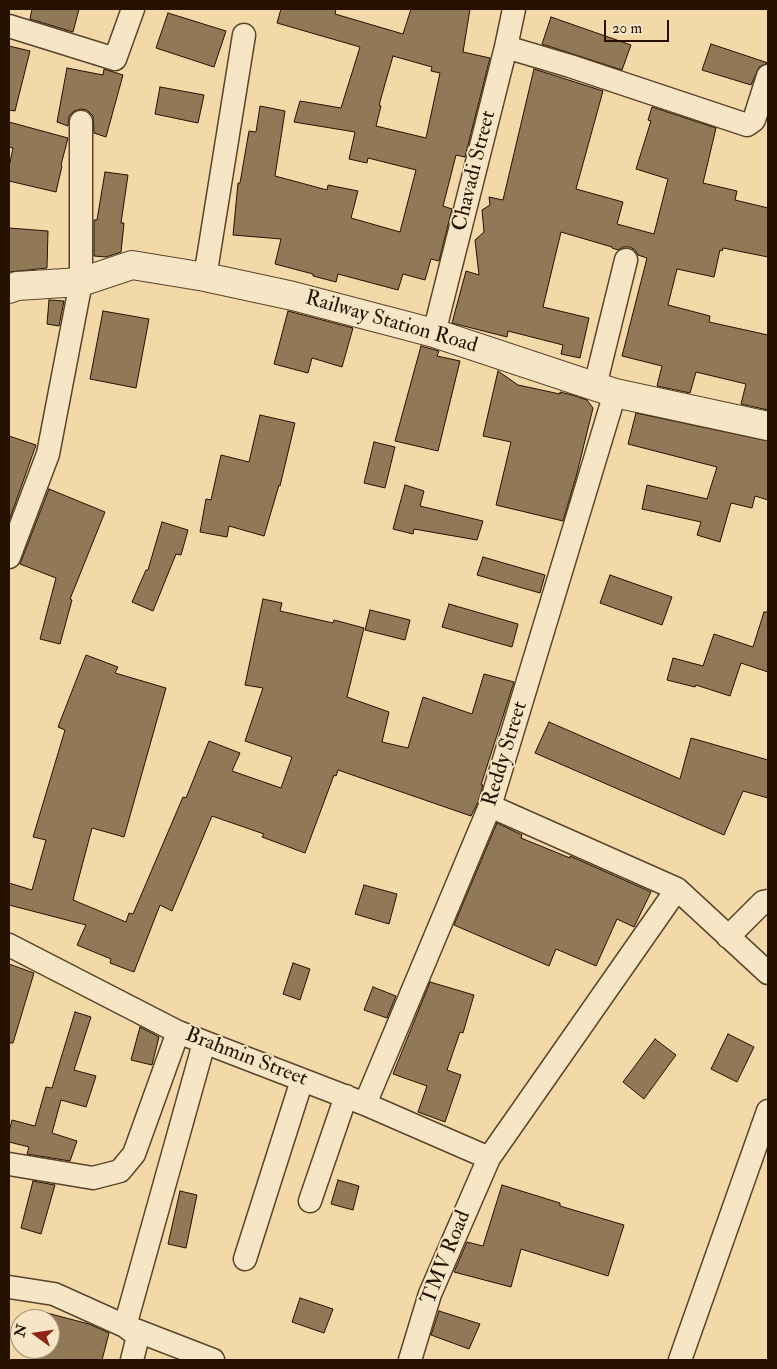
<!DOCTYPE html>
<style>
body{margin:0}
#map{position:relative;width:777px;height:1369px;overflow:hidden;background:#f3d8a8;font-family:"IM FELL Double Pica",serif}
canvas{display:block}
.frame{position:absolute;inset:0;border:10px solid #261100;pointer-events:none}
.north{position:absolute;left:10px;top:1309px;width:50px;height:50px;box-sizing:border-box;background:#f7e6c6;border:1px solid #a39177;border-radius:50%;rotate:284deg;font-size:14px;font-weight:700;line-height:20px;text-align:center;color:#261100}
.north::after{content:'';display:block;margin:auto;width:18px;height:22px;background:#8f2418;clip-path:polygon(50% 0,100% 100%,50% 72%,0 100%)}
.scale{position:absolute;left:604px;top:20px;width:65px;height:22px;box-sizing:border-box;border:2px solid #261100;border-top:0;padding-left:6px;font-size:15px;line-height:18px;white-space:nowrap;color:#261100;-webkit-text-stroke:4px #f7e6c6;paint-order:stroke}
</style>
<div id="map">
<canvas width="777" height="1369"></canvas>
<div class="frame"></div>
<div class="north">N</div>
<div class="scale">20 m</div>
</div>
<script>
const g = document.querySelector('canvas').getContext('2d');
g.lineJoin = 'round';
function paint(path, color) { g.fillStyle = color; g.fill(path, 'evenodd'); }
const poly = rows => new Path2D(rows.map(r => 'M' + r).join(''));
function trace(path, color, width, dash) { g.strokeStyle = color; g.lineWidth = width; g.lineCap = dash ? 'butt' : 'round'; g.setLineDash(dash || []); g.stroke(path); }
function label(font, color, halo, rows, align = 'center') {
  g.font = font + ' "IM FELL Double Pica",serif'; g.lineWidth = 4; g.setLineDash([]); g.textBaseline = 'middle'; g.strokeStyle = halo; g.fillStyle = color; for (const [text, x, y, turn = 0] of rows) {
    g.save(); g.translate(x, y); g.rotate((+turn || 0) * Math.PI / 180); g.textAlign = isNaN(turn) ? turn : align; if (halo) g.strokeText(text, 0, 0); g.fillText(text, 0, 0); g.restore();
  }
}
const building = poly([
 [32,9,79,9,73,32,30,19,32,9],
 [281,9,336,9,335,14,403,34,411,9,470,9,463,52,490,58,465,157,456,155,443,206,452,209,439,261,431,259,425,280,403,274,398,290,338,274,336,282,313,276,313,274,275,264,281,239,233,235,238,183,240,183,249,131,256,132,260,106,285,111,275,176,327,190,328,185,358,191,351,218,400,232,416,170,368,158,367,163,349,159,355,132,294,122,300,101,341,108,360,47,277,23,281,9],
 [393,56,432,67,431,71,440,73,426,138,376,126,381,106,379,105,393,56],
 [168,13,226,31,214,67,156,48,168,13],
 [551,17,631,45,622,70,542,44,551,17],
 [711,44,768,63,759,67,751,85,702,70,711,44],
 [9,46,30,51,15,111,9,110,9,46],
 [67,68,103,75,104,69,123,75,106,137,94,133,93,116,87,110,81,109,74,111,69,116,68,126,57,122,67,68],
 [534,69,603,91,576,189,623,202,617,224,654,234,668,179,636,169,651,121,648,120,652,107,716,128,703,183,737,191,735,200,768,208,768,257,723,248,722,251,720,250,714,277,677,269,668,305,710,316,709,322,768,335,768,410,741,404,746,384,696,372,690,393,657,386,662,366,622,356,647,258,638,255,635,250,630,247,623,247,618,250,612,248,612,247,561,232,543,307,589,318,580,358,561,354,563,345,508,331,507,337,452,323,466,271,479,275,475,240,484,232,482,210,490,205,489,197,503,200,534,69],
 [160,87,204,95,198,123,155,114,160,87],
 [9,122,68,138,61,165,62,166,56,192,9,181,9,167,13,148,9,147,9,122],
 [105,172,128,175,121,223,124,223,121,252,106,257,94,256,94,220,97,220,105,172],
 [9,228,48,231,47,268,9,272,9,228],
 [49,300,64,301,59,326,47,324,49,300],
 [103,311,149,319,136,388,90,379,103,311],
 [288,311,353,328,342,367,312,358,308,373,274,364,288,311],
 [421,346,439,351,437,356,460,361,438,451,395,441,421,346],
 [498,371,518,385,560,394,560,392,572,395,587,400,593,408,576,477,563,521,496,505,511,442,483,436,498,371],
 [636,413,768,441,768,500,755,496,752,508,731,503,720,542,697,535,701,522,642,509,647,485,707,499,717,467,628,444,636,413],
 [260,415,295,423,280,486,279,485,264,536,229,526,227,537,200,532,206,499,211,500,221,455,249,462,260,415],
 [9,436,36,445,9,521,9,436],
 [374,442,395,447,385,488,364,483,374,442],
 [405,485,424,491,420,506,483,521,477,540,414,529,413,534,393,529,405,485],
 [49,489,105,512,70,599,72,600,60,644,40,639,56,578,20,564,49,489],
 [162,522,188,530,181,555,176,554,153,611,132,602,146,570,148,570,162,522],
 [483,557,545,575,540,593,477,575,483,557],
 [610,575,672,597,662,625,600,603,610,575],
 [263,599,282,603,280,611,333,623,334,620,364,628,347,697,389,712,382,742,408,748,423,697,472,714,484,674,514,682,481,785,483,785,478,802,471,816,338,770,336,776,334,775,305,853,262,837,264,834,212,816,172,911,160,905,134,972,110,963,111,959,77,945,86,925,9,905,9,883,32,890,46,840,33,837,65,730,58,727,86,655,118,667,115,673,166,688,124,837,92,828,73,900,126,922,129,913,133,914,183,797,186,798,209,741,240,753,232,771,281,788,292,757,245,741,263,688,245,685,263,599],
 [449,604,518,624,512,647,442,627,449,604],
 [370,610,410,620,405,640,365,630,370,610],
 [764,612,768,612,768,672,741,663,730,696,696,685,695,687,667,680,673,658,703,666,714,634,753,647,764,612],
 [549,722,680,779,691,738,768,760,768,798,743,791,724,835,535,753,549,722],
 [497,823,522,835,521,838,570,858,570,856,651,892,634,927,617,919,596,966,556,949,549,966,454,925,497,823],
 [364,885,397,894,389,924,355,914,364,885],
 [293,963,310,969,300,1000,283,994,293,963],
 [9,964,34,973,13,1043,9,1043,9,964],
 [430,982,474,995,463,1033,460,1032,447,1070,461,1075,445,1122,418,1112,427,1086,393,1074,430,982],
 [373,987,396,996,387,1018,364,1010,373,987],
 [75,1012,91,1017,74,1070,96,1076,86,1107,61,1100,52,1133,77,1141,70,1161,27,1154,29,1147,9,1142,9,1132,12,1120,35,1126,46,1087,52,1088,75,1012],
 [140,1027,159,1037,152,1065,131,1060,140,1027],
 [728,1034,754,1047,737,1082,711,1069,728,1034],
 [655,1039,676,1055,644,1099,623,1082,655,1039],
 [338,1180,359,1186,353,1210,331,1204,338,1180],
 [33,1181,55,1185,41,1234,21,1228,33,1181],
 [502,1185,560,1203,560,1206,624,1225,608,1276,521,1249,511,1287,454,1272,467,1242,483,1246,502,1185],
 [180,1191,197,1195,186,1248,168,1244,180,1191],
 [300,1298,333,1309,324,1333,292,1322,300,1298],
 [439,1311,480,1324,469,1349,431,1335,439,1311],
 [47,1313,89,1324,109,1333,102,1360,34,1360,37,1349,50,1349,50,1319,45,1319,47,1313]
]);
paint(building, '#917857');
trace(building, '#261100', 1);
const minor = poly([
 [9,26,115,59,133,9],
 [506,47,570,66,747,125,754,120,768,76],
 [205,277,244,35],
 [434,333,506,47,514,9],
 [595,386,626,260],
 [9,557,48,454,81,282,81,122],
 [490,806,677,889,768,973],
 [728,937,763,902,768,901],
 [9,945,178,1032,365,1104,489,1158],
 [365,1104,490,806,615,393],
 [9,1164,93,1178,120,1171,134,1154,178,1032],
 [310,1201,346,1096],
 [245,1259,302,1080],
 [9,1287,54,1294,125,1326,213,1360],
 [132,1360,138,1336,125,1326,204,1043],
 [410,1360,430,1294,489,1158,677,889],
 [680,1360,768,1111]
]);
const tertiary = poly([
 [9,289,17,286,81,282,132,265,205,277,293,296,434,333,615,393,768,426]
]);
trace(minor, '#59432a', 25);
trace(tertiary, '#59432a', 30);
trace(minor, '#f7e6c6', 22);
trace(tertiary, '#f7e6c6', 28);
label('21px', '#261100', '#f7e6c6', [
 ["Chavadi Street",475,171,-76],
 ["Railway Station Road",391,323,16],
 ["Reddy Street",506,754,-73],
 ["Brahmin Street",246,1058,21],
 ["TMV Road",447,1258,-68]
]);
</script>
